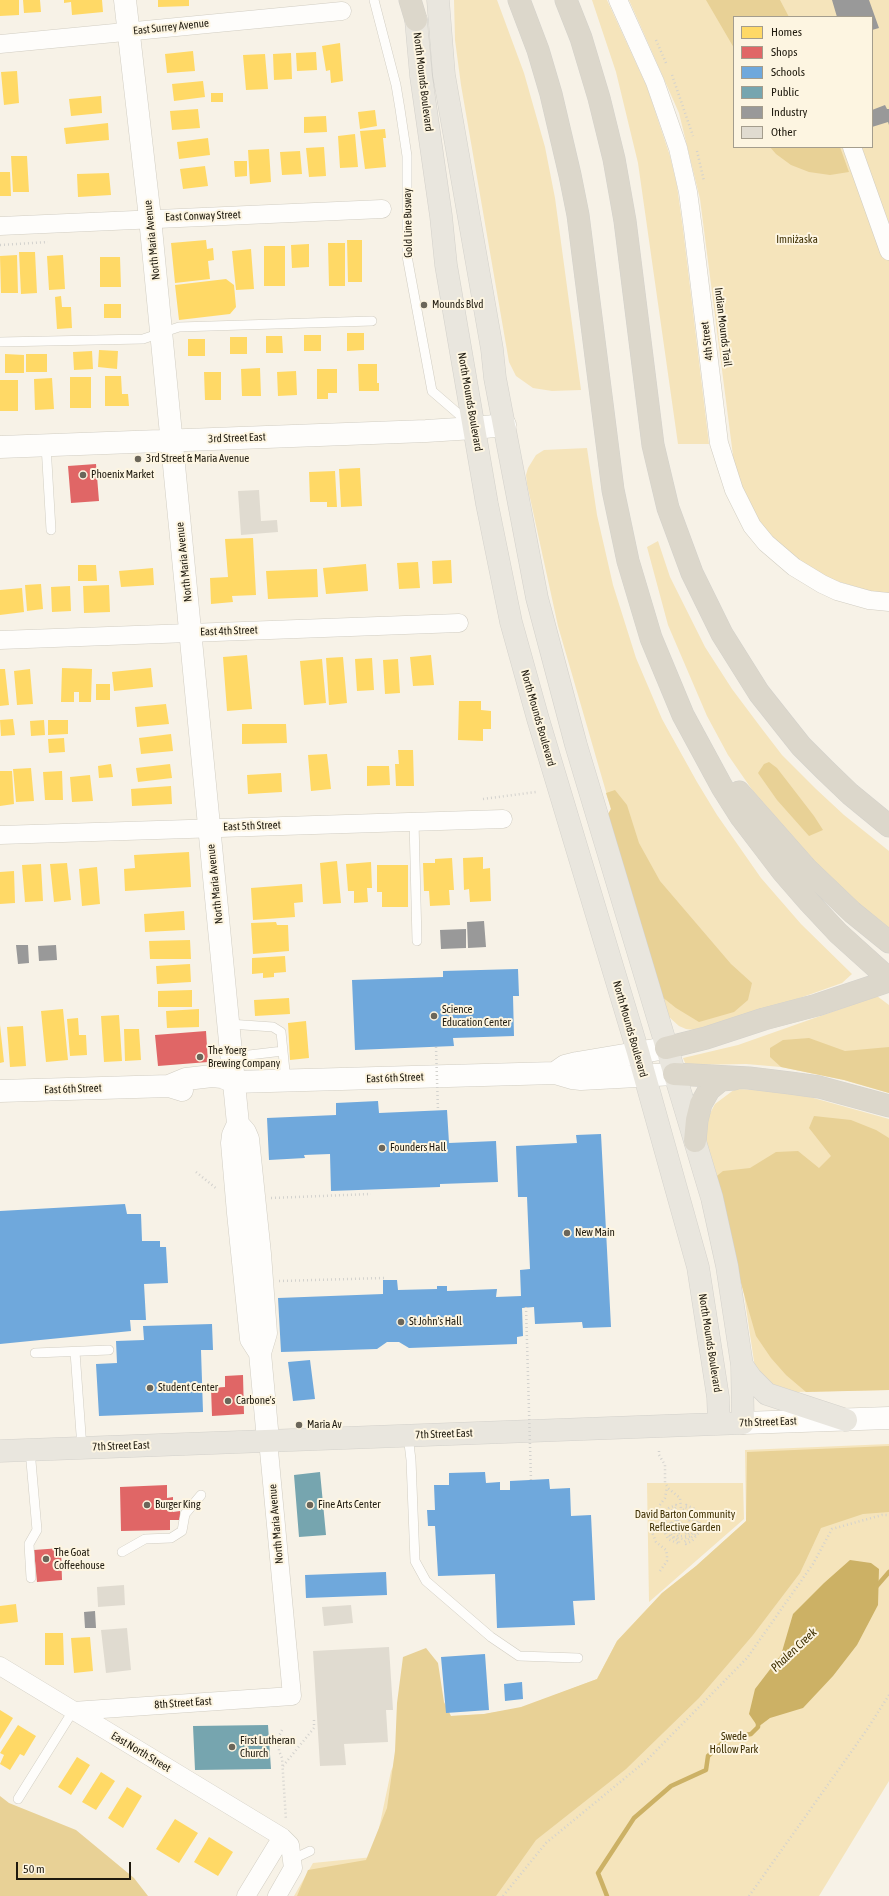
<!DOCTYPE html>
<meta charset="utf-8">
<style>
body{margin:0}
#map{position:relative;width:889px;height:1896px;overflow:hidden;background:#f7f2e7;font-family:"Asap Condensed",sans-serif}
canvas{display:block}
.legend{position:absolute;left:733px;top:16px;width:140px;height:132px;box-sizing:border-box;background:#fdf5e1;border:1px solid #a49d8d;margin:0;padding:5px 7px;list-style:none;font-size:12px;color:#1f1a0e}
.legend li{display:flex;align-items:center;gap:8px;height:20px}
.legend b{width:20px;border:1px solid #a49d8d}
.scale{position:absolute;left:16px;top:1862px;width:115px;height:18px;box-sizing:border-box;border:2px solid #1f1a0e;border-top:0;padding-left:5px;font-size:12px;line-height:14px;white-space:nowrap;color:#1f1a0e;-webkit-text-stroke:3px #fdf5e1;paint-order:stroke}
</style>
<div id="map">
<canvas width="889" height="1896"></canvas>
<ul class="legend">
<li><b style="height:11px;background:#ffd966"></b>Homes</li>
<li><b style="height:11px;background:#e06666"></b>Shops</li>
<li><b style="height:11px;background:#6fa8dc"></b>Schools</li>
<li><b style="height:11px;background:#76a5af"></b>Public</li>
<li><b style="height:11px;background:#999"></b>Industry</li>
<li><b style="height:11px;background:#e0dbd0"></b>Other</li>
</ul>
<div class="scale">50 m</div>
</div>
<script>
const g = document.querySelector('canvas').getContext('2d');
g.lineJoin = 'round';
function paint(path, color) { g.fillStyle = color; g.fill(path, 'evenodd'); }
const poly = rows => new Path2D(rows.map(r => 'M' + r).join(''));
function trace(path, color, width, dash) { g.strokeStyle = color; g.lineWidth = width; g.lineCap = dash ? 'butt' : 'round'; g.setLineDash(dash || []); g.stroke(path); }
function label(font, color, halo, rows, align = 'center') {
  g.font = font + ' "Asap Condensed",sans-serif'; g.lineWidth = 4; g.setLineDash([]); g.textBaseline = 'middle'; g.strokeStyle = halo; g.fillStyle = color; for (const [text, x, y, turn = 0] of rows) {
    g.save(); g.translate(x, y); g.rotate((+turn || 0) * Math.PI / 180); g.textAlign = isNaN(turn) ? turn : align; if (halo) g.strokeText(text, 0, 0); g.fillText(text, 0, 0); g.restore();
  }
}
paint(poly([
 [454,0,497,0,524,73,545,147,555,198,581,390,552,391,533,388,516,376,509,362,461,85,455,40],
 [592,0,607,0,647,87,670,156,677,186,683,229,709,444,678,444,638,163,616,72],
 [629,0,889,0,889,593,877,593,823,577,789,555,759,524,735,471,700,199,679,113],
 [734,17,872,17,872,147,734,147],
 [587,448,597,515,613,585,636,658,662,719,697,782,717,815,761,878,801,924,852,974,842,983,766,1010,694,1030,686,1029,679,1026,669,1017,608,814,611,809,558,626,527,484,526,475,528,468,536,455,544,450],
 [658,541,670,577,705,647,732,689,762,729,782,755,816,789,844,815,889,851,889,931,860,907,821,869,755,794,728,755,707,716,668,625,647,547],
 [877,996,889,1005,889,1093,844,1080,781,1067,746,1064,686,1065,683,1058,738,1045],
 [735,1089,767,1090,799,1094,889,1119,889,1390,794,1392,775,1387,755,1368,744,1294,705,1149,707,1119,715,1104],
 [889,1444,889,1781,819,1896,294,1896,313,1863,373,1857,391,1771,419,1714,450,1716,484,1714,521,1708,597,1679,617,1641,662,1593,696,1566,746,1521,745,1450],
 [647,1483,743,1483,744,1519,649,1602]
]), '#f5e4bb');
paint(poly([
 [706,0,780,0,789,17,734,17,734,48],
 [770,147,840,147,849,172,830,175,809,172,791,165,776,154],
 [769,762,777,768,814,816,823,830,809,836,777,800,758,773,764,764],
 [615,790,627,805,639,843,660,881,731,964,752,983,748,1000,734,1012,699,1022,676,1008,661,996,608,814,611,809,606,793],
 [809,1038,845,1051,889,1047,889,1093,844,1080,781,1067,770,1057,770,1048,783,1040],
 [814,1116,851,1120,876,1130,889,1138,889,1390,806,1392,786,1375,771,1358,756,1336,744,1294,713,1179,723,1171,750,1168,776,1152,798,1151,819,1168,831,1156,809,1128],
 [889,1446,889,1512,863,1514,821,1528,800,1573,753,1635,699,1698,626,1769,536,1840,496,1896,297,1896,308,1870,366,1860,387,1808,395,1751,397,1703,403,1657,426,1648,438,1663,444,1702,451,1716,484,1714,521,1707,597,1679,617,1641,662,1593,696,1566,746,1521,747,1452],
 [0,1796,9,1803,76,1830,134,1878,148,1896,0,1896]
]), '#e8d196');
paint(poly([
 [850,1560,871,1563,879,1569,878,1605,857,1645,833,1676,803,1708,770,1718,758,1727,749,1714,755,1689,781,1655,793,1614,824,1583]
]), '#ccb165');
paint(poly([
 [0,0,19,0,19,15,0,16],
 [23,0,40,0,41,12,24,13],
 [64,0,102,0,103,12,72,15,71,2,64,3],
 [158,0,189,0,189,6,158,7],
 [340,43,343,81,331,83,330,70,326,71,322,46],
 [193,51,195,71,167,73,165,54],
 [316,52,317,70,297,71,296,53],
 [291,53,292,79,274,80,273,54],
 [265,54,268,89,246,90,243,55],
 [17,71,19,103,4,105,1,72],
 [203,81,205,97,174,101,172,84],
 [211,93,223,93,223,102,211,102],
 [101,96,102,113,71,116,69,99],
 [198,109,200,128,172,130,170,111],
 [375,110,377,126,360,129,358,112],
 [326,116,327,132,304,133,304,117],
 [108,123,109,140,66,144,64,128],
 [385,129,386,138,383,138,386,167,365,169,360,131],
 [355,134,358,167,340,168,338,136],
 [208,138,210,155,179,159,177,142],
 [324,147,326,176,309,177,306,148],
 [269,149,271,182,250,184,248,150],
 [300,151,302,174,282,175,280,152],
 [11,156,27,156,29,192,13,192],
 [234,161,247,161,247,176,235,177],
 [205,166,208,186,183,189,180,169],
 [0,172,10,172,11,196,0,196],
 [109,173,111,195,78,197,77,174],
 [206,240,207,249,213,248,214,260,208,261,210,279,175,283,171,243],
 [347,240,362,240,362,282,348,282],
 [328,243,345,243,345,286,329,286],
 [309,244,309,267,292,268,291,245],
 [264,246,285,246,285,286,264,286],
 [251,249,254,289,236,290,232,251],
 [19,252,35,252,37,293,21,294],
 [17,255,18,293,1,293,0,256],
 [63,255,65,289,49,290,47,256],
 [100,257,120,257,121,287,100,287],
 [226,279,234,285,236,307,230,314,179,320,175,285],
 [61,296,62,307,71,307,72,328,57,329,55,297],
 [104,304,121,304,121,318,104,318],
 [347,333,364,333,364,350,347,351],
 [304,335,321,335,321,351,304,351],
 [266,336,282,336,283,353,266,353],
 [230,337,247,337,247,354,230,354],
 [188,339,205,339,205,356,188,356],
 [99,350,118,351,117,369,98,367],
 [92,351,93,369,74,370,73,352],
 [5,354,24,355,24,373,5,373],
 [26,354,47,354,47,372,26,372],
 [358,364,377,364,377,383,379,383,379,391,359,391],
 [260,368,261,396,242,396,241,369],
 [317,369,337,369,337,393,328,393,328,399,317,399],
 [296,371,297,395,278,396,277,372],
 [204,372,221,372,221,400,205,400],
 [105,376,121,376,122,394,128,394,129,406,105,406],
 [70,377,91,377,91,408,70,408],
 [52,378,54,409,35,410,34,379],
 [0,380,18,380,18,411,0,411],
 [360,468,362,506,341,507,339,469],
 [335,471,337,507,327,507,327,502,310,502,309,472],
 [253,538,256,595,232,596,233,602,211,604,210,578,228,577,225,539],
 [451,560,452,583,433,584,432,561],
 [418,562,420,588,399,589,397,563],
 [366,564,368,591,326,594,323,568],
 [78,565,96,565,97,581,78,581],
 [153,568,154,585,121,587,119,571],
 [317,569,318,597,268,599,266,571],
 [41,584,43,609,27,611,25,585],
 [109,585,110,612,84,613,83,586],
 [70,586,71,611,52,612,51,587],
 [22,588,24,612,0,615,0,590],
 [247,655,252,709,227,711,223,657],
 [431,655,434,685,413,686,410,657],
 [343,657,347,703,329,705,326,658],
 [372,658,374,690,357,691,355,659],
 [322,659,326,703,304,705,300,661],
 [398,659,400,693,385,694,383,660],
 [62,668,92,669,91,702,79,702,79,692,74,692,74,702,61,702],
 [151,668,153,687,114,691,112,672],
 [0,669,5,669,9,705,0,706],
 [30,669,33,704,17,705,14,671],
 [96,684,110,684,110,700,96,700],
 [459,701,481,701,481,710,491,711,491,729,483,729,483,741,458,740],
 [166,704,169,724,137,727,135,707],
 [13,719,15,735,1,736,0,720],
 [44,720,45,735,31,736,30,721],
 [48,720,68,720,68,734,48,735],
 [242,724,286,724,287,743,242,744],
 [171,734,173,751,141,754,139,738],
 [64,738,65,752,49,753,48,739],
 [398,750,413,750,414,786,396,786,395,764,399,764],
 [327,754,331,789,311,791,308,755],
 [111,764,113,777,99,778,98,766],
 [170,764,172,778,138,782,136,768],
 [367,766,389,766,390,785,367,786],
 [31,768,34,801,16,802,13,769],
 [0,771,12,771,14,804,0,806],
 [62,771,63,800,45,800,43,772],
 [281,773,282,792,248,794,247,775],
 [90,775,93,801,72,802,70,777],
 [171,786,172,804,132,806,131,789],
 [189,852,191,887,125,891,124,869,135,868,134,855],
 [483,857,483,869,490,868,491,901,470,902,469,889,464,890,463,858],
 [452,858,454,890,449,890,450,905,430,906,429,891,424,891,423,863,435,863,435,859],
 [337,861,341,903,323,904,320,863],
 [371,862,372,888,367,888,368,902,354,903,354,891,348,891,346,864],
 [67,863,71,900,54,902,50,864],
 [41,864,43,901,25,902,22,865],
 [377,865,408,865,408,907,382,907,382,892,377,892],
 [97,867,100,904,82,906,79,869],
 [14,871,15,903,0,904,0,872],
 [302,884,303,902,294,903,295,917,253,920,251,888],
 [184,911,185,930,145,932,144,914],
 [276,922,277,925,288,925,289,951,253,954,251,923],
 [190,940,191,959,150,959,149,941],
 [285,956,286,972,274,973,274,977,263,978,263,973,252,974,252,958],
 [190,964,191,982,157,984,156,966],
 [192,990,192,1007,158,1007,158,991],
 [289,998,290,1014,255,1016,254,1000],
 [63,1009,68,1060,46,1062,41,1011],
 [199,1009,199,1027,167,1028,166,1011],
 [119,1015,122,1061,104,1062,101,1016],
 [78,1018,79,1035,86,1035,87,1055,70,1056,67,1019],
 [306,1021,309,1058,290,1060,288,1023],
 [0,1025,4,1062,0,1063],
 [23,1026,26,1066,10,1067,7,1027],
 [124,1029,139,1029,141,1060,125,1061],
 [16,1604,18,1622,0,1624,0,1606],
 [45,1633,63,1633,64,1665,45,1665],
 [90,1637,93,1671,74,1673,71,1638],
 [0,1710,13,1718,0,1739],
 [18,1725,36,1736,24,1756,20,1754,10,1770,0,1764,4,1755,0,1753],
 [77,1757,90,1765,71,1795,58,1787],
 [101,1772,115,1781,96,1810,82,1802],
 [127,1787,142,1796,123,1828,108,1818],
 [175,1819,198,1833,179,1863,156,1849],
 [209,1837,233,1852,218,1876,194,1862]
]), '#ffd966');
paint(poly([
 [96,464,99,501,71,503,68,466],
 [206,1031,208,1062,158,1066,155,1035],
 [243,1375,244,1414,212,1416,211,1388,225,1387,225,1376],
 [167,1485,167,1498,173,1497,173,1512,180,1511,180,1520,170,1520,170,1530,121,1531,120,1487],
 [61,1548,62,1580,37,1582,34,1550]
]), '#e06666');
paint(poly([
 [518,969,519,996,513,996,514,1036,453,1038,454,1046,355,1050,352,980,443,977,443,971],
 [378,1101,379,1113,447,1110,449,1143,496,1141,498,1182,440,1184,440,1187,331,1191,330,1154,304,1155,305,1158,269,1160,267,1118,336,1115,336,1103],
 [601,1134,611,1327,583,1328,582,1322,535,1324,534,1307,522,1308,523,1336,517,1337,517,1344,409,1348,399,1342,387,1342,377,1349,281,1352,278,1298,383,1294,383,1280,397,1280,398,1290,437,1289,437,1286,447,1286,447,1291,497,1289,496,1297,521,1296,520,1270,530,1269,527,1197,518,1197,516,1146,577,1143,576,1135],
 [125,1204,127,1214,141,1214,142,1241,160,1241,160,1247,166,1247,168,1283,144,1284,146,1320,130,1320,131,1331,0,1344,0,1211],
 [212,1324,213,1350,201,1350,203,1412,99,1416,96,1364,117,1363,116,1341,144,1340,143,1326],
 [310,1360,315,1399,293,1401,288,1362],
 [485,1472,486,1483,500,1482,500,1490,510,1490,510,1481,549,1479,550,1489,570,1488,571,1516,591,1515,595,1600,573,1601,575,1625,497,1628,495,1574,438,1576,435,1526,428,1526,427,1510,435,1510,434,1485,449,1485,449,1473],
 [386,1572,387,1595,306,1598,305,1575],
 [485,1654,489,1710,446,1713,441,1657],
 [522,1682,523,1699,505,1701,504,1684]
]), '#6fa8dc');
paint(poly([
 [320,1472,326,1535,299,1537,294,1475],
 [268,1725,271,1769,195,1770,193,1726]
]), '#76a5af');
paint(poly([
 [832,0,869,0,879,28,872,30,872,17,837,17],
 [885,105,887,109,889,109,889,125,888,122,872,127,872,110],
 [484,921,486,947,468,948,467,922],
 [466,929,466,948,441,949,440,930],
 [16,945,28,945,29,963,18,964],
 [56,945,57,960,39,961,38,946],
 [95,1611,96,1628,85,1628,84,1612]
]), '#999');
trace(poly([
 [876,1587,889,1572],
 [607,1896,598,1873,634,1818,671,1786,706,1770,708,1756,728,1738,751,1734,758,1727,758,1722]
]), '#ccb165', 4.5);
paint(poly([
 [259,490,261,521,277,520,278,532,241,535,238,491],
 [124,1585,125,1605,98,1607,97,1587],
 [351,1605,353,1623,324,1626,322,1607],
 [127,1628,131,1670,106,1673,101,1630],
 [389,1647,393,1710,386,1710,388,1742,344,1744,346,1765,320,1766,313,1651]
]), '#e0dbd0');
const service = poly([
 [374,0,396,85,400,109,407,156,407,256,432,391,469,423],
 [0,342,143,339,179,327,372,321],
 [46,445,51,530],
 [414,821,417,941],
 [229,1024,273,1027,281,1032,286,1081],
 [232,1057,283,1051],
 [75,1352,82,1448],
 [35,1353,109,1350],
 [408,1435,411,1460,415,1561,426,1581,491,1637,519,1656,578,1658],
 [30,1450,37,1530,29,1544,31,1578],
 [122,1552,145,1539,171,1538,182,1531,185,1514,201,1495],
 [18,1799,73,1711],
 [293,1859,310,1851]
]);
const minor = poly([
 [618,0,655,82,678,148,688,192,693,229,719,443,734,490,752,526,766,543,794,567,822,584,837,591,869,600,889,602],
 [0,44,342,11],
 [852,147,889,251],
 [0,226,382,209],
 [0,640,459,623],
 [0,835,503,819],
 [0,1666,282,1837,290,1845,293,1868,277,1896],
 [73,1711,292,1696,268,1440],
 [246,1896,282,1837]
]);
const tertiary = poly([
 [125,0,150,218,238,1124,233,1135,232,1143,238,1213,251,1339,260,1353],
 [0,447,426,431,474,428],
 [555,1073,565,1066,577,1063,666,1048],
 [169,1086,186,1079,212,1076,222,1077,234,1082,555,1073,572,1078,581,1079,674,1074],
 [0,1091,169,1086,182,1090],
 [238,1124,245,1132,248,1139,260,1254,266,1333,260,1353,268,1440]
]);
const secondary = poly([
 [474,428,505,425],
 [743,1423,889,1418]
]);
const primary = poly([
 [416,20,421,76,441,216,446,265,487,504,511,622,538,719,638,1052,698,1267,718,1397,719,1424],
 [742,1365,751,1378,767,1394,846,1420],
 [0,1451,743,1423,742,1365,727,1266,712,1198,576,745,537,598,495,378,492,349,444,75,438,0]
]);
const motorway = poly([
 [410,0,416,20],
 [519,0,538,50,551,94,570,175,578,215,613,490,628,561,651,638,683,715,722,787,741,817,783,872,809,902,838,933,889,979],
 [566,0,581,38,599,98,614,159,625,221,653,445,668,508,692,573,722,634,759,693,801,746,825,770,850,794,889,826],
 [739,792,807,869,852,912,889,942],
 [666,1048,706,1038,764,1019,817,1005,889,981],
 [674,1074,749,1078,790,1083,819,1087,889,1106],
 [695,1141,697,1120,701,1104,709,1090,721,1080,734,1079]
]);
trace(service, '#d1cdc2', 10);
trace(minor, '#d1cdc2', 19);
trace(tertiary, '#d1cdc2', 23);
trace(secondary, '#d1cdc2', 23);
trace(primary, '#d3d1cb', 23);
trace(motorway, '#d3d1cb', 23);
trace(poly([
 [656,40,666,63],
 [672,75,693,136],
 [697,151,704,181],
 [0,245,48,242],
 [483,799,536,792],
 [196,1172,217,1189],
 [271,1198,371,1194],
 [279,1281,384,1278],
 [659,1451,659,1455,665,1465,665,1483,669,1489,680,1498,681,1509,690,1512,697,1522,698,1519,695,1512,685,1507,686,1505,695,1509,699,1516,700,1531,692,1541,686,1544,684,1542,695,1535,699,1528,697,1526,691,1536,683,1539,673,1537,665,1527,668,1535,679,1541,679,1544,668,1539,662,1527,664,1515,669,1508,676,1505,677,1507,668,1513,664,1521,667,1522,671,1514,677,1511,677,1513,670,1519,670,1529,678,1536,686,1536,693,1530,694,1521,691,1516,685,1513,692,1524,690,1529,685,1534,684,1532,688,1528,689,1521,686,1519,686,1527,682,1529,677,1527,678,1520,676,1519,674,1526,680,1532,678,1534,672,1529,671,1524,676,1516,681,1515,681,1524],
 [660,1571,667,1561,667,1555,666,1550,656,1542,652,1532,652,1522,654,1513,665,1498,667,1487],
 [282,1730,279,1736,279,1751,282,1758,286,1820],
 [283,1766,314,1728,314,1718],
 [503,1896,546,1843,647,1760,747,1658,813,1564,832,1529,882,1515,889,1515],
 [749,1896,866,1731,889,1695]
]), '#d3d2ce', 2.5, [1, 3]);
trace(service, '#fefdfb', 9);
trace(minor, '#fefdfb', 18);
trace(tertiary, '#fefdfb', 22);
trace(secondary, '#fefdfb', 22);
trace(primary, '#e9e6de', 22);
trace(motorway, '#dcd7cb', 22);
trace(poly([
 [436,1047,438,1111],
 [526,1307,531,1480]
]), '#d3d2ce', 2.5, [1, 3]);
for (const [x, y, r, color] of [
 [424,305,4,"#6b665a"],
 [138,459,4,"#6b665a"],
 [83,475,4,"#6b665a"],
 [434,1016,4,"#6b665a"],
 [200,1057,4,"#6b665a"],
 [382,1148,4,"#6b665a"],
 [567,1233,4,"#6b665a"],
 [401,1322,4,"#6b665a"],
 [150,1388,4,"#6b665a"],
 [228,1401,4,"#6b665a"],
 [299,1425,4,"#6b665a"],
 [147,1505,4,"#6b665a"],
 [310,1505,4,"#6b665a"],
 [46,1559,4,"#6b665a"],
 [232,1747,4,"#6b665a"]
]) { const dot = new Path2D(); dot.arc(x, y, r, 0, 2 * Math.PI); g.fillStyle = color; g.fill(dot); trace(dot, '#fdf5e1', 1.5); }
label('11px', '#1f1a0e', '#fdf5e1', [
 ["East Surrey Avenue",171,27,-6],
 ["North Mounds Boulevard",423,82,83],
 ["East Conway Street",203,216,-2],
 ["Gold Line Busway",408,223,-91],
 ["North Maria Avenue",152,240,-96],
 ["Indian Mounds Trail",723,327,83],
 ["4th Street",707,341,-97],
 ["North Mounds Boulevard",470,402,80],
 ["3rd Street East",237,438,-2],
 ["North Maria Avenue",184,562,-96],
 ["East 4th Street",229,631,-2],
 ["North Mounds Boulevard",538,718,74],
 ["East 5th Street",252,826,-2],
 ["North Maria Avenue",215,884,-96],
 ["North Mounds Boulevard",630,1029,74],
 ["East 6th Street",395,1078,-2],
 ["East 6th Street",73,1089,-2],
 ["North Mounds Boulevard",710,1343,81],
 ["7th Street East",768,1422,-2],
 ["7th Street East",444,1434,-2],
 ["7th Street East",121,1446,-2],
 ["North Maria Avenue",276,1524,-95],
 ["8th Street East",183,1703,-4],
 ["East North Street",141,1752,31]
]);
label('11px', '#3f3003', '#fdf5e1', [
 ["Imniżaska",797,240],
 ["David Barton Community",685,1515],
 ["Reflective Garden",685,1528],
 ["Swede",734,1737],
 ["Hollow Park",734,1750]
]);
label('11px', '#1f1a0e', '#fdf5e1', [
 ["Mounds Blvd",432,305],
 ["3rd Street & Maria Avenue",146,459],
 ["Phoenix Market",91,475],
 ["Science",442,1010],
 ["Education Center",442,1023],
 ["The Yoerg",208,1051],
 ["Brewing Company",208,1064],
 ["Founders Hall",390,1148],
 ["New Main",575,1233],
 ["St John's Hall",409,1322],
 ["Student Center",158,1388],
 ["Carbone's",236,1401],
 ["Maria Av",307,1425],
 ["Burger King",155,1505],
 ["Fine Arts Center",318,1505],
 ["The Goat",54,1553],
 ["Coffeehouse",54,1566],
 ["First Lutheran",240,1741],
 ["Church",240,1754]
], 'left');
label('italic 12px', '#3d2e01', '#fdf5e1', [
 ["Phalen Creek",794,1650,-43]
]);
</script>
